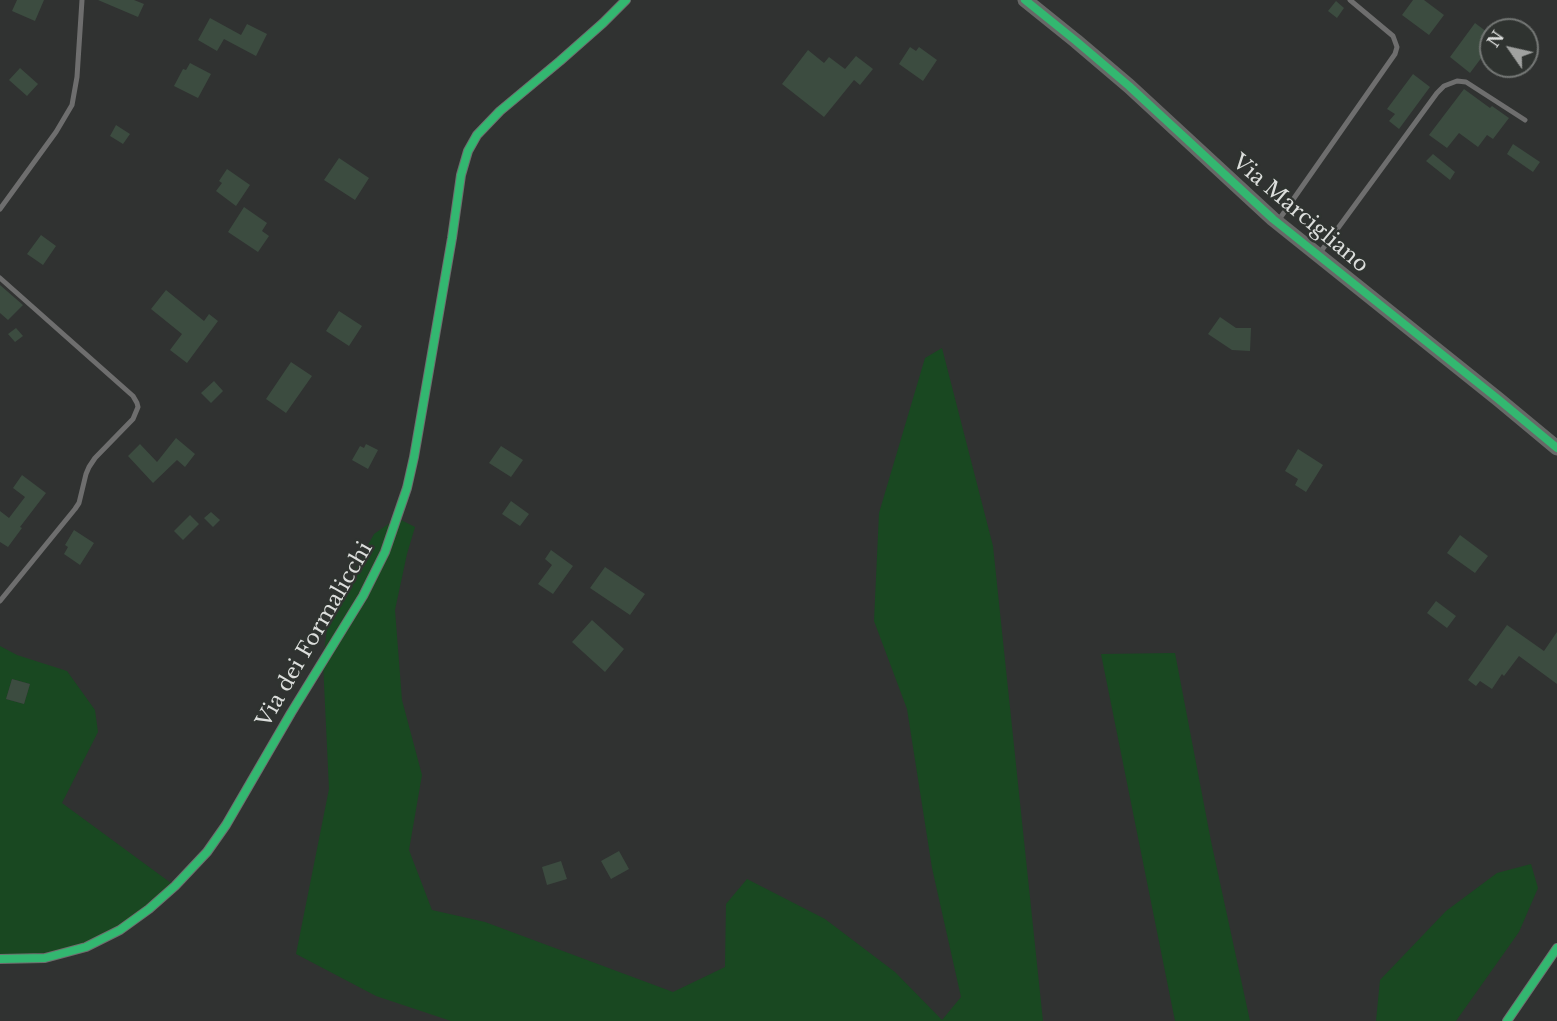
<!DOCTYPE html>
<style>
body{margin:0}
#map{position:relative;width:1557px;height:1021px;overflow:hidden;background:#303231;font-family:"Libre Baskerville",serif}
canvas{display:block}
.north{position:absolute;left:1479px;top:18px;width:60px;height:60px;box-sizing:border-box;background:#2f3330;border:2px solid #747775;border-radius:50%;rotate:304deg;font-size:16px;font-weight:700;line-height:24px;text-align:center;color:#dcdedc}
.north::after{content:'';display:block;margin:auto;width:21px;height:27px;background:#a0a2a0;clip-path:polygon(50% 0,100% 100%,50% 72%,0 100%)}
</style>
<div id="map">
<canvas width="1557" height="1021"></canvas>
<div class="north">N</div>
</div>
<script>
const g = document.querySelector('canvas').getContext('2d');
g.lineJoin = 'round';
function paint(path, color) { g.fillStyle = color; g.fill(path, 'evenodd'); }
const poly = rows => new Path2D(rows.map(r => 'M' + r).join(''));
function trace(path, color, width, dash) { g.strokeStyle = color; g.lineWidth = width; g.lineCap = dash ? 'butt' : 'round'; g.setLineDash(dash || []); g.stroke(path); }
function label(font, color, halo, rows, align = 'center') {
  g.font = font + ' "Libre Baskerville",serif'; g.lineWidth = 5; g.setLineDash([]); g.textBaseline = 'middle'; g.strokeStyle = halo; g.fillStyle = color; for (const [text, x, y, turn = 0] of rows) {
    g.save(); g.translate(x, y); g.rotate((+turn || 0) * Math.PI / 180); g.textAlign = isNaN(turn) ? turn : align; if (halo) g.strokeText(text, 0, 0); g.fillText(text, 0, 0); g.restore();
  }
}
paint(poly([
 [942,348,993,546,1043,1021,451,1021,376,996,296,954,329,789,323,662,328,619,374,534,397,518,415,527,407,554,395,610,402,700,422,775,409,850,432,910,485,922,673,992,725,967,726,904,747,879,825,919,895,972,942,1020,961,997,932,868,907,709,874,621,879,513,925,358],
 [0,646,17,655,67,671,95,710,98,732,62,803,175,886,149,909,86,947,0,959],
 [12,679,30,684,24,704,6,699],
 [1175,653,1211,841,1250,1021,1175,1021,1101,654],
 [1531,864,1538,888,1519,932,1456,1021,1376,1021,1380,980,1446,911,1497,873]
]), '#194821');
paint(poly([
 [17,0,44,0,35,21,12,11],
 [98,0,134,0,144,4,138,17],
 [1413,0,1424,0,1444,15,1429,35,1402,15],
 [1336,1,1344,8,1337,18,1328,11],
 [210,18,241,35,247,24,267,34,256,56,224,39,217,51,198,40],
 [1475,23,1491,35,1491,45,1470,73,1450,57],
 [910,47,916,51,919,47,937,60,923,81,899,64],
 [808,50,824,63,829,57,845,69,856,56,873,69,860,85,854,80,824,117,782,84],
 [190,63,211,74,198,98,174,86,183,69,186,70],
 [20,68,38,84,27,96,9,80],
 [1413,74,1430,87,1399,129,1389,121,1395,114,1387,109],
 [1464,89,1490,108,1492,106,1509,118,1493,139,1487,135,1478,147,1459,133,1447,148,1429,135],
 [116,125,130,134,123,144,110,136],
 [1513,144,1540,162,1533,172,1507,154],
 [1433,154,1455,172,1450,180,1426,161],
 [339,158,369,178,355,200,324,180],
 [227,169,250,185,236,206,216,191,222,183,219,181],
 [244,207,267,223,262,231,269,236,258,252,228,232],
 [41,235,56,246,43,265,27,254],
 [0,285,23,305,8,320,0,313],
 [166,290,204,321,209,314,218,321,187,363,170,350,182,334,151,309],
 [339,311,362,326,349,346,326,331],
 [1220,317,1236,328,1251,328,1250,351,1232,350,1208,334],
 [16,328,23,336,15,342,8,334],
 [291,362,312,376,286,413,266,399],
 [214,381,223,391,211,403,201,393],
 [176,438,195,454,185,467,177,460,153,483,128,456,140,444,157,462],
 [366,444,378,450,368,469,352,460,360,446,364,448],
 [501,446,523,460,511,477,489,463],
 [1298,449,1323,465,1306,492,1295,485,1298,479,1285,471],
 [22,475,46,493,20,527,22,528,8,547,0,542,0,511,9,518,25,497,13,488],
 [511,501,529,514,520,526,502,514],
 [211,512,220,520,213,527,204,518],
 [190,515,199,524,183,540,174,531],
 [74,530,94,543,80,565,64,554,68,547,65,545],
 [1460,535,1488,556,1475,573,1447,553],
 [551,550,573,566,553,594,538,584,552,565,545,559],
 [605,567,645,594,630,615,590,588],
 [1436,601,1456,616,1447,628,1427,613],
 [592,620,624,649,605,672,572,642],
 [1507,625,1544,651,1557,632,1557,684,1519,656,1504,676,1502,674,1492,689,1480,681,1476,686,1468,680],
 [12,679,30,684,24,704,6,699],
 [619,851,629,869,611,879,601,861],
 [561,861,567,879,547,885,542,867]
]), '#3c4c40');
trace(poly([
 [0,209,56,132,72,105,77,77,82,0],
 [1278,221,1395,54,1397,47,1393,36,1350,0],
 [1319,254,1437,93,1444,86,1457,81,1466,82,1525,120],
 [0,278,133,396,137,403,138,407,133,419,95,458,89,467,86,474,79,503,75,509,0,601]
]), '#6e6e6e', 5);
trace(poly([
 [0,959,45,958,60,954,86,947,120,930,149,909,175,886,207,852,226,825,291,713,363,596,385,552,407,488,414,457,452,238,461,175,468,151,477,135,500,111,560,61,603,23,626,0],
 [1507,1021,1557,948]
]), '#6e6e6e', 10);
trace(poly([
 [1025,0,1076,41,1129,86,1273,219,1498,399,1557,448]
]), '#676867', 15);
trace(poly([
 [1025,0,1076,41,1129,86,1273,219,1498,399,1557,448],
 [0,959,45,958,60,954,86,947,120,930,149,909,175,886,207,852,226,825,291,713,363,596,385,552,407,488,414,457,452,238,461,175,468,151,477,135,500,111,560,61,603,23,626,0],
 [1507,1021,1557,948]
]), '#33b770', 8);
label('21px', '#dcdedc', '#2f3330', [
 ["Via Marcigliano",1300,214,40],
 ["Via dei Formalicchi",315,635,-60]
]);
</script>
